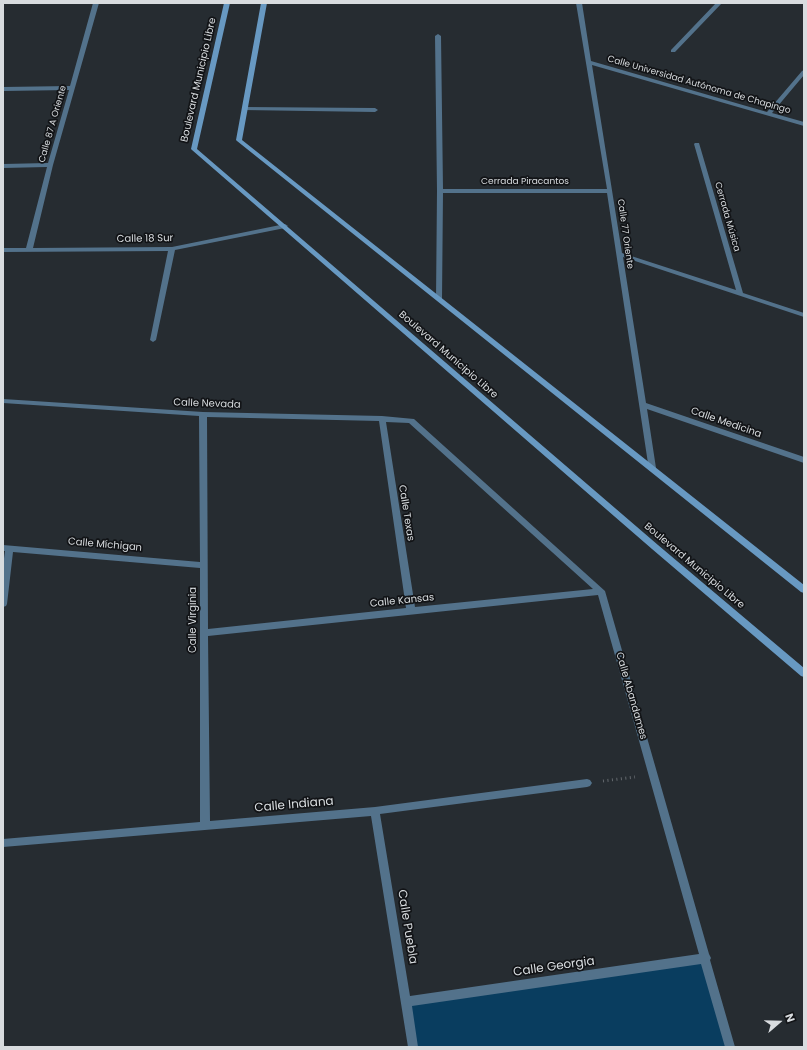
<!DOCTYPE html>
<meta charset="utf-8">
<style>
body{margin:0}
#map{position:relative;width:807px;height:1050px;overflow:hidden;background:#262c31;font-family:Poppins,sans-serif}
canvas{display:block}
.frame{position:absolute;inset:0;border:4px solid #d8dcdf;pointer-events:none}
.north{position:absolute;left:759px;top:1002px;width:40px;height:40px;-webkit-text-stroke:3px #121417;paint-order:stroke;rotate:70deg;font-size:11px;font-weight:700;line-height:16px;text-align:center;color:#d8dcdf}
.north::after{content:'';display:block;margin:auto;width:14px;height:18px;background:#d8dcdf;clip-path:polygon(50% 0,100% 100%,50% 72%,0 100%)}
</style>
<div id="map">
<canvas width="807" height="1050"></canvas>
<div class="frame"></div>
<div class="north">N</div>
</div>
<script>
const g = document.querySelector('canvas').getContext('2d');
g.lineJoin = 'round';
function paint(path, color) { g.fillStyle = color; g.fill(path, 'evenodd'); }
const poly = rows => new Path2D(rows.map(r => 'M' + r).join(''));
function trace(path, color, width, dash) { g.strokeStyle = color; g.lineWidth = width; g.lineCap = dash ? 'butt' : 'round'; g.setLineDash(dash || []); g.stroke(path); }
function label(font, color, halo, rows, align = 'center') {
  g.font = font + ' Poppins,sans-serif'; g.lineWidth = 3.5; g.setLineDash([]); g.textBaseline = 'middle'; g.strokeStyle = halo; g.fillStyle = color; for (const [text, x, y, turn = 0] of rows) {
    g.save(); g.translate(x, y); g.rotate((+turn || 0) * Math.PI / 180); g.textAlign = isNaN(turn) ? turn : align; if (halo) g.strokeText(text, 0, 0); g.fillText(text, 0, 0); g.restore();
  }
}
paint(poly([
 [702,961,726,1047,415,1047,409,1004]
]), '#093d5f');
trace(poly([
 [603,781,635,777]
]), '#64696e', 3, [1, 3.5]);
paint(poly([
 [93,3,99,3,53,165,33,248,172,247,285,224,288,226,285,228,175,250,156,340,153,342,150,340,168,251,3,252,3,248,26,248,47,167,3,168,3,164,48,163,69,90,3,91,3,87,70,86,93,3],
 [576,3,582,3,591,61,767,112,802,71,804,70,804,75,772,113,804,122,804,126,592,65,622,253,736,290,694,144,695,143,699,143,743,293,804,313,804,317,623,257,646,403,804,457,804,463,647,409,656,468,652,471,649,470,607,193,443,193,442,299,439,301,436,299,437,191,435,36,438,34,441,36,443,189,607,189,576,3],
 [716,3,722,3,675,52,671,52,671,50,716,3],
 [245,107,375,108,378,110,375,112,243,110,243,108,245,107],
 [3,399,203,412,382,416,414,419,605,591,709,954,711,958,710,960,735,1047,725,1047,701,964,412,1006,418,1047,408,1047,371,816,3,847,3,839,200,822,200,568,13,552,7,604,6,606,3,607,3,566,5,551,3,551,3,545,200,562,199,416,3,403,3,399],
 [207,417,379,421,406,608,208,629,207,417],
 [386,422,409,423,593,589,415,607,386,422],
 [598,595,699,954,410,996,380,814,587,787,590,786,592,783,590,780,587,779,375,807,210,821,208,636,598,595]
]), '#53728b');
paint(poly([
 [224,3,230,3,197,149,658,545,804,668,804,677,801,676,652,549,192,150,191,149,224,3],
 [261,3,267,3,242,140,804,585,804,593,801,592,237,141,236,140,261,3]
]), '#6899c2');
label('9px', '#d8dcdf', '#121417', [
 ["Calle Universidad Autónoma de Chapingo",699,85,16],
 ["Calle 87 A Oriente",53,124,-74],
 ["Cerrada Piracantos",525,182],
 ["Cerrada Música",727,217,74],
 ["Calle 77 Oriente",625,234,82]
]);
label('10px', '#d8dcdf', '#121417', [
 ["Boulevard Municipio Libre",199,80,-77],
 ["Calle 18 Sur",145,239,-1],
 ["Boulevard Municipio Libre",448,355,41],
 ["Calle Nevada",207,404,2],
 ["Calle Medicina",726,423,19],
 ["Calle Texas",406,513,81],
 ["Calle Míchigan",105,545,5],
 ["Boulevard Municipio Libre",694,566,40],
 ["Calle Kansas",402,601,-6],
 ["Calle Virginia",193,620,-90],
 ["Calle Abandames",631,696,74]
]);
label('12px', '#d8dcdf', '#121417', [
 ["Calle Indiana",294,805,-5],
 ["Calle Puebla",407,927,81],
 ["Calle Georgia",554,967,-8]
]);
</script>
